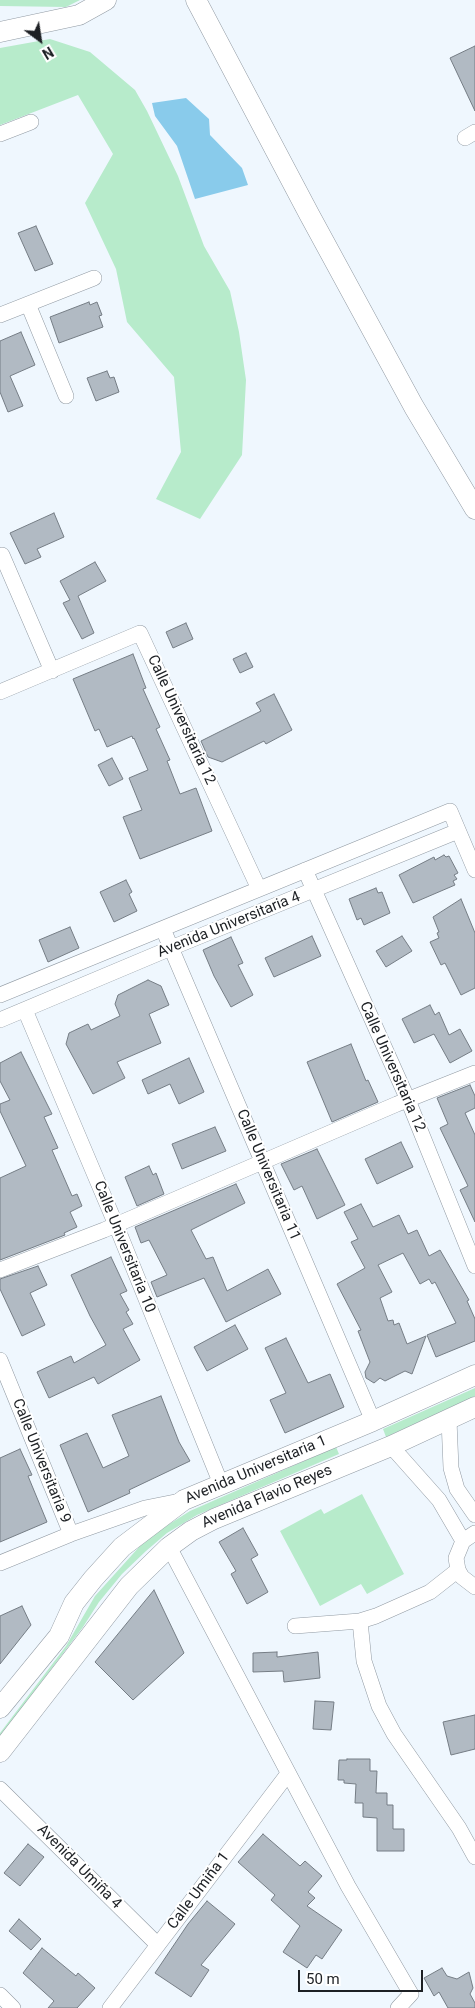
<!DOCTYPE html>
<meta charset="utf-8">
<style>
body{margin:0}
#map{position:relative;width:475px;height:2008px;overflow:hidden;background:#eff7fe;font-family:Roboto,sans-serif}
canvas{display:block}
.north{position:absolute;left:15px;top:15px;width:50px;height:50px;-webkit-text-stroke:4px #fff;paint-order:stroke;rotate:149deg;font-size:14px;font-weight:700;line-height:20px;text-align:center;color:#1d2024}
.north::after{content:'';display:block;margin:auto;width:18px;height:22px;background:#1d2024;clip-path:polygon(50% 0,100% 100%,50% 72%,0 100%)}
.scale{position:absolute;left:298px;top:1970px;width:125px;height:22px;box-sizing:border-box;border:2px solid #1d2024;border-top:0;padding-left:6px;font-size:15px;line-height:18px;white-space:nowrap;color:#1d2024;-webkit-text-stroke:4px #fff;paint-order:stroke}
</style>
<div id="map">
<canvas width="475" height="2008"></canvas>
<div class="north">N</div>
<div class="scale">50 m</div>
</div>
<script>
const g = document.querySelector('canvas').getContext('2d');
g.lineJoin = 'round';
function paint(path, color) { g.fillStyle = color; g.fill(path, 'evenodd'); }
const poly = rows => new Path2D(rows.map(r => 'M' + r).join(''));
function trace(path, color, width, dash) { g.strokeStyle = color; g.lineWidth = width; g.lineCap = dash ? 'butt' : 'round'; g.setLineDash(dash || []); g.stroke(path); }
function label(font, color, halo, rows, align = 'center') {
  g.font = font + ' Roboto,sans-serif'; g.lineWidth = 4; g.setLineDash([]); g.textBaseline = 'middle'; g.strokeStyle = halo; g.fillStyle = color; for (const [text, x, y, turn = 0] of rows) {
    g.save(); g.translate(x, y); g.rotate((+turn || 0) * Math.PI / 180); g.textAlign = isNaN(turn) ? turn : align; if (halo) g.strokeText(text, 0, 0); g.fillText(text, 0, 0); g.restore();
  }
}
paint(poly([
 [0,0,80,0,66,7,0,6],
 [50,39,90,52,135,90,147,111,178,176,204,246,230,291,239,332,246,380,242,455,200,519,156,499,181,452,174,377,127,322,116,269,85,203,113,154,78,95,0,125,0,48],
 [475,1388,475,1396,473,1397,386,1437,383,1429],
 [336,1447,339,1454,197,1515,167,1533,146,1551,122,1574,99,1602,83,1627,0,1737,0,1733,66,1646,95,1596,140,1546,163,1528,190,1511],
 [362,1494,404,1574,367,1594,361,1584,320,1606,280,1531,321,1509,324,1514]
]), '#b7ebcb');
paint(poly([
 [186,98,209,119,210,135,242,168,248,185,195,199,177,146,155,116,152,103]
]), '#89cbeb');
const building = poly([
 [475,46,475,111,450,58,475,46],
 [36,226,53,264,35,271,18,233,36,226],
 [89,302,90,305,97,302,102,315,99,316,103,327,59,343,50,317,89,302],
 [21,332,35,365,10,376,23,406,8,412,0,392,0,341,21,332],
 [107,371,110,378,114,377,119,392,96,401,87,378,107,371],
 [54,513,64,537,37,549,41,557,25,564,10,533,54,513],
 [95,562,106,581,78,596,94,633,82,639,63,603,70,600,60,581,95,562],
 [186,623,193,639,173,648,166,632,186,623],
 [246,653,253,667,240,673,233,659,246,653],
 [133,654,146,688,143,689,160,727,156,729,170,760,167,761,180,794,196,788,212,831,140,859,123,817,142,810,129,778,148,770,134,738,133,739,132,736,107,747,99,729,95,731,73,679,133,654],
 [274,694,292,730,266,744,264,741,222,762,208,757,201,741,261,711,256,703,274,694],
 [112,758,123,779,109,786,98,765,112,758],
 [444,855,446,857,449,856,458,873,454,875,457,879,453,881,455,885,413,903,399,875,434,857,435,860,444,855],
 [126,880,132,892,129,894,137,911,114,922,100,892,126,880],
 [376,888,378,893,382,892,390,913,364,925,361,918,357,920,349,899,376,888],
 [461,899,475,933,475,988,461,995,445,963,441,965,430,942,439,938,437,933,439,932,433,917,461,899],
 [70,927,79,948,48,962,39,940,70,927],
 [312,936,321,956,274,977,265,958,312,936],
 [402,936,412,951,386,967,376,951,402,936],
 [231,937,243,963,238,965,253,995,231,1007,214,976,203,950,231,937],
 [148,980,161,986,169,1005,149,1014,161,1043,117,1062,125,1078,93,1094,66,1044,69,1033,88,1024,91,1030,120,1016,115,1004,118,995,148,980],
 [430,1005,435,1015,439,1012,449,1035,460,1029,472,1051,450,1063,434,1034,414,1043,402,1019,430,1005],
 [351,1044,366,1081,368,1080,378,1102,332,1122,307,1062,351,1044],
 [21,1052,52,1114,44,1117,58,1148,52,1150,72,1196,77,1194,82,1206,70,1212,77,1227,64,1233,65,1235,0,1260,0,1178,26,1166,0,1111,0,1104,10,1100,0,1081,0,1063,21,1052],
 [189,1058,204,1092,179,1104,170,1084,148,1094,142,1080,189,1058],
 [470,1085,475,1096,475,1108,465,1113,475,1135,475,1222,460,1190,468,1186,440,1128,448,1124,437,1098,470,1085],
 [215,1127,226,1151,182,1169,172,1144,215,1127],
 [401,1142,413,1167,377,1184,365,1159,401,1142],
 [317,1149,345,1205,317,1219,302,1186,294,1190,281,1164,317,1149],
 [149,1166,153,1175,156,1173,164,1194,137,1206,125,1177,149,1166],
 [236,1184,245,1203,191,1230,206,1259,213,1257,227,1291,268,1269,281,1294,226,1322,204,1278,157,1297,151,1282,167,1275,149,1240,141,1243,135,1227,236,1184],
 [361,1204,373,1227,399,1215,408,1234,417,1230,429,1256,440,1250,469,1300,467,1301,475,1319,475,1341,436,1357,427,1335,456,1323,435,1282,432,1284,429,1279,420,1284,403,1253,378,1265,392,1292,380,1298,388,1321,393,1320,394,1325,399,1323,407,1344,426,1336,412,1374,405,1371,385,1381,380,1378,374,1383,366,1378,365,1372,370,1362,358,1331,361,1330,337,1284,365,1268,351,1242,358,1239,344,1212,361,1204],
 [111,1257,127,1291,120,1294,129,1310,126,1312,133,1324,123,1329,140,1360,98,1384,94,1377,49,1398,37,1372,71,1356,74,1363,106,1345,90,1316,71,1275,111,1257],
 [38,1266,47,1285,30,1293,45,1325,22,1336,0,1289,0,1279,38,1266],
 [235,1325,248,1349,207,1371,194,1347,235,1325],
 [286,1338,308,1383,330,1374,344,1407,285,1433,270,1400,286,1393,265,1348,286,1338],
 [161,1396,179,1442,190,1461,129,1490,130,1493,88,1512,60,1445,87,1433,103,1468,129,1456,112,1415,161,1396],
 [20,1449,32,1475,28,1476,47,1522,0,1542,0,1458,20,1449],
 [243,1528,258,1555,251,1559,268,1592,247,1604,231,1574,236,1571,219,1542,243,1528],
 [154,1590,184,1653,133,1700,95,1662,154,1590],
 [22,1606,31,1625,0,1664,0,1616,22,1606],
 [277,1652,277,1657,318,1652,320,1678,284,1682,283,1671,253,1672,253,1653,277,1652],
 [315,1701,334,1702,331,1730,313,1729,315,1701],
 [475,1715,475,1749,451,1755,443,1722,475,1715],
 [347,1759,370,1759,370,1771,377,1771,376,1793,387,1793,387,1805,393,1805,393,1829,404,1829,404,1851,377,1851,377,1818,363,1817,363,1803,355,1803,356,1784,344,1783,344,1780,338,1780,339,1760,347,1760,347,1759],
 [263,1834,300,1866,305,1861,322,1876,308,1892,315,1898,307,1906,342,1930,322,1959,316,1955,307,1968,283,1952,300,1926,271,1900,275,1895,238,1862,263,1834],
 [28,1844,44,1857,20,1886,4,1873,28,1844],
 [207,1901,235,1924,201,1965,209,1970,191,1997,155,1973,188,1924,207,1901],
 [19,1919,41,1939,31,1950,9,1931,19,1919],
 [42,1948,76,1976,78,1973,95,1988,77,2008,48,2008,54,2001,23,1973,42,1948],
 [442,1968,447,1976,457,1979,469,1972,473,1988,470,1994,475,2003,475,2008,448,2008,439,1992,434,1996,424,1978,442,1968]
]);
paint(building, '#b1bac3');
trace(building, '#757d85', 1);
const street = poly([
 [0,134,31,122],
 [465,138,475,132],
 [28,304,66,396],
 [0,315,94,278],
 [2,555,52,671],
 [0,692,140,633,259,889],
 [305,870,408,1100,475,1266],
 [163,929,373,1421],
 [0,995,450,811,475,870],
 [25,1010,116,1225,221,1484],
 [0,1020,171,948,458,831],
 [0,1270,104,1230,397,1104,475,1073],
 [0,1360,71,1534],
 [449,1420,451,1468,457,1489,475,1515],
 [391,1446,439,1500,463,1541],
 [475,1533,463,1541,456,1558,458,1570,462,1577,475,1587],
 [169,1547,348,1886,411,1994,398,2008],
 [0,1563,71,1534,145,1508,180,1501],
 [360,1621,364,1661,379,1706,394,1734,459,1828,475,1857],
 [295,1626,360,1621,376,1616,430,1592,458,1570],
 [0,1789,158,1945],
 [0,1995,13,2008],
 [110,2008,287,1775]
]);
const secondary = poly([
 [196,0,309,214,414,407,475,509],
 [0,32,79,15,106,0],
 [0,1708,59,1636,74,1603,93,1579,122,1547,184,1500,373,1421,475,1375],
 [0,1752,129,1586,169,1547,191,1531,214,1519,391,1446,475,1407]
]);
trace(street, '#919aa3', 16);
trace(secondary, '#919aa3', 21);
trace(street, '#fff', 15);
trace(secondary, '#fff', 20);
label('15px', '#1d2024', '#fff', [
 ["Calle Universitaria 12",181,720,65],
 ["Avenida Universitaria 4",229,925,-22],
 ["Calle Universitaria 12",392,1067,66],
 ["Calle Universitaria 11",268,1175,67],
 ["Calle Universitaria 10",124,1247,68],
 ["Calle Universitaria 9",41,1461,68],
 ["Avenida Universitaria 1",256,1470,-23],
 ["Avenida Flavio Reyes",267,1497,-23],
 ["Avenida Umiña 4",79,1867,45],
 ["Calle Umiña 1",199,1891,-53]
]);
</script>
